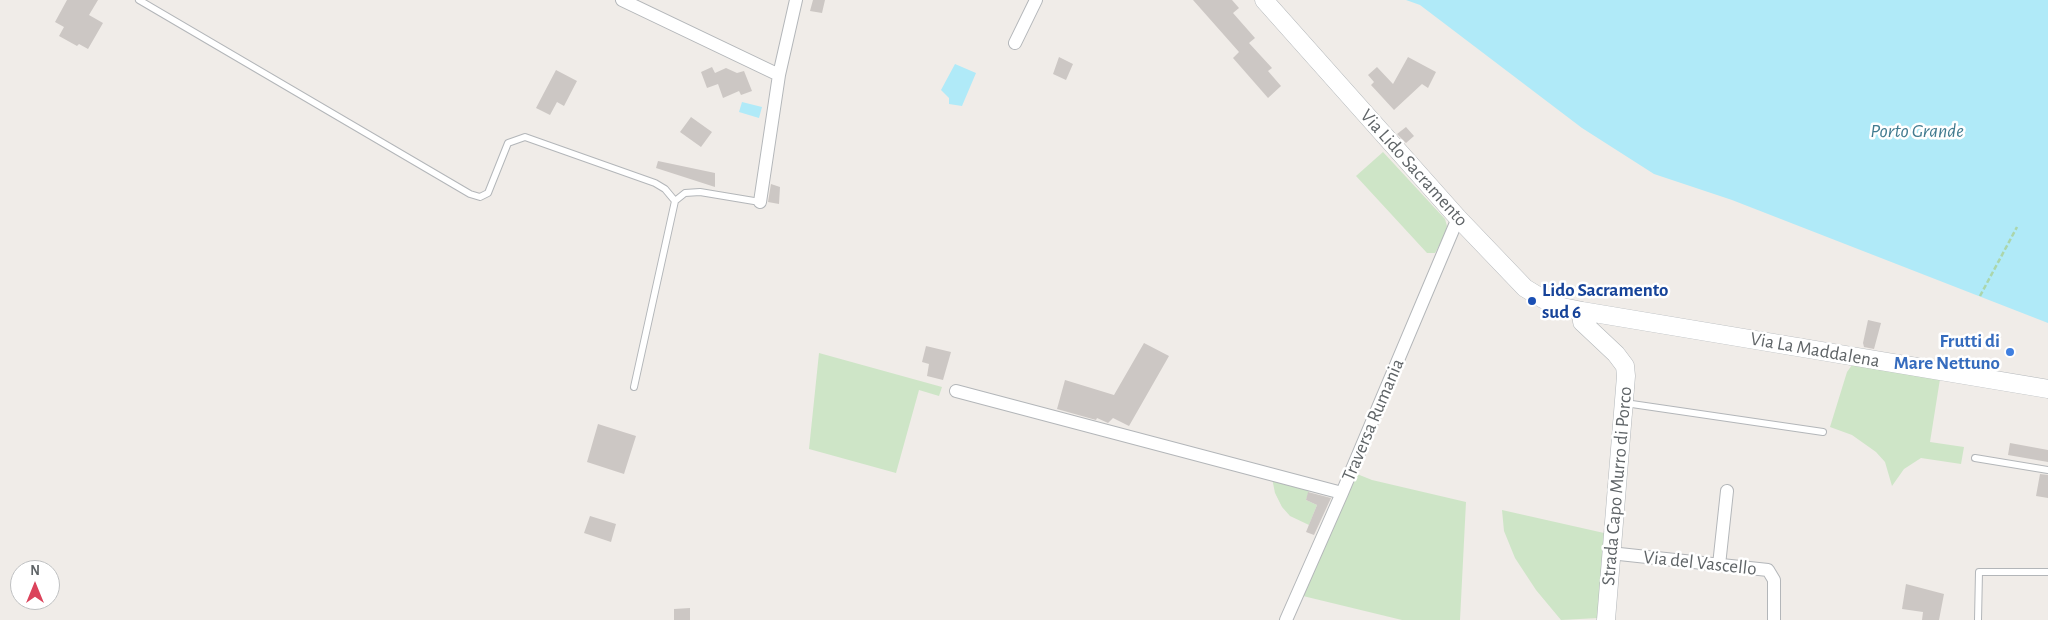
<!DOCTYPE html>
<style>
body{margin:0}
#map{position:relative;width:2048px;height:620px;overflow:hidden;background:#f0ece8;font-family:"Alegreya Sans",sans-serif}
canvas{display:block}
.north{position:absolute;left:10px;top:560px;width:50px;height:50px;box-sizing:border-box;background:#fff;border:1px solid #bfc1c2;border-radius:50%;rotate:0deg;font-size:14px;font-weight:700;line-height:20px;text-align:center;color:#5f6467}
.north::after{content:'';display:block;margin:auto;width:18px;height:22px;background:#db435b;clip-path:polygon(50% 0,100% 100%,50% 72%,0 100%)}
</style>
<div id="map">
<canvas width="2048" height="620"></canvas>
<div class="north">N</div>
</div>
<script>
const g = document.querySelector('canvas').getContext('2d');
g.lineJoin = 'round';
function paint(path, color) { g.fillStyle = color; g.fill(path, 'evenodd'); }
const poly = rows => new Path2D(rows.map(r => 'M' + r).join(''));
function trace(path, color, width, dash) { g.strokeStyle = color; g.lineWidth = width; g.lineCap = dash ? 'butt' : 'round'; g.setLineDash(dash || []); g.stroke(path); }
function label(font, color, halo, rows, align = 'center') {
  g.font = font + ' "Alegreya Sans",sans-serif'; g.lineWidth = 5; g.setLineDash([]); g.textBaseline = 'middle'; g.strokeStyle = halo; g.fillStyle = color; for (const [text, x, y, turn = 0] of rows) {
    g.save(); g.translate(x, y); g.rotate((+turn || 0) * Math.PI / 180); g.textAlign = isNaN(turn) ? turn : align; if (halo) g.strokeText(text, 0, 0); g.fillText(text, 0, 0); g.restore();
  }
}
paint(poly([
 [1383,152,1445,219,1447,226,1445,235,1435,253,1427,253,1356,176],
 [819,353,942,387,939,396,919,390,896,473,809,449],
 [1852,365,1940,379,1930,442,1964,447,1961,464,1921,458,1904,469,1892,486,1885,462,1876,452,1852,435,1830,427,1847,372],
 [1357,474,1372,480,1466,502,1460,620,1402,620,1303,596],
 [1272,478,1310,488,1306,500,1317,505,1309,525,1290,516,1282,507,1275,493],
 [1502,510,1604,533,1598,618,1561,620,1536,590,1515,558,1504,531]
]), '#cee5c7');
paint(poly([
 [1406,0,2048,0,2048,323,1732,200,1654,174,1582,128,1420,5],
 [955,64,976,73,962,106,949,104,949,98,941,90],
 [742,102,762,107,759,118,739,112]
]), '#b0eaf8');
paint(poly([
 [67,0,98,0,89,15,103,23,88,49,79,44,77,46,59,36,64,27,55,22],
 [813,0,825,0,822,13,810,11],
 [1193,0,1232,0,1239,8,1233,13,1255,38,1249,43,1272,68,1268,71,1281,86,1268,98,1233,58,1239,52],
 [1059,57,1073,64,1066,80,1053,74],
 [1408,57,1436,72,1428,88,1422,84,1394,110,1371,85,1374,82,1368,75,1377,67,1393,84],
 [712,67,715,73,726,68,737,73,744,71,752,91,741,95,739,91,723,98,718,84,707,88,701,72],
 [556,70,577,81,564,106,557,102,550,115,536,108],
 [691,117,712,132,701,147,680,132],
 [1406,127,1414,136,1406,143,1397,134],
 [658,161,715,173,715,187,656,168],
 [771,184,780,187,779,204,768,202],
 [1868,320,1881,323,1874,349,1864,347,1863,343],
 [1144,343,1169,356,1129,426,1113,418,1108,423,1097,418,1096,420,1057,409,1065,380,1114,395],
 [926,346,951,352,943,380,927,376,929,364,922,362],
 [598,424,636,436,624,474,587,462],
 [2010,443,2048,450,2048,462,2008,455],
 [2040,474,2048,475,2048,498,2036,496],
 [1308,492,1331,498,1314,535,1306,532,1317,505,1306,500],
 [590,516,616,524,611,542,584,533],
 [1906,584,1944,594,1939,620,1922,620,1923,612,1902,609],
 [690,608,690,620,674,620,674,609]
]), '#ccc7c4');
const lane = poly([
 [139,0,470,194,480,197,488,193,508,143,525,137,655,183,665,189,675,201,634,387],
 [675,201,685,193,700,192,760,202],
 [1625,403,1823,432],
 [1975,458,2048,470],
 [1978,620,1979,572,2048,572]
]);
const street = poly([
 [622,0,779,75],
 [1015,43,1036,0],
 [760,202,779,75,796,0],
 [956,391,1342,493],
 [1610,553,1768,570,1774,580,1774,620],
 [1719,565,1727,491],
 [1286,620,1342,493,1458,218]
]);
const secondary = poly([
 [1264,0,1458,218,1525,288,1543,299,1558,306,1582,311,2048,389],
 [1582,311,1582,322,1616,354,1625,366,1626,376,1606,620]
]);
trace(lane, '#b3b6b9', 8);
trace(street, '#b3b6b9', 14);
trace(secondary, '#b2b6b9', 19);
trace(poly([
 [1980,296,2017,227]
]), '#abd6ac', 2.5, [5, 2.5]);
trace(lane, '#fff', 6);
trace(street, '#fff', 12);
trace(secondary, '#fff', 18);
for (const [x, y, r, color] of [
 [1532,301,5,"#1a4fb4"],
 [2010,352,5,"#3f7fe0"]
]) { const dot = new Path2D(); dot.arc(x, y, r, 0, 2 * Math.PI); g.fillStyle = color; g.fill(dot); trace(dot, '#fff', 2); }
label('19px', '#5f6467', '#fff', [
 ["Via Lido Sacramento",1414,168,48],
 ["Via La Maddalena",1815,350,10],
 ["Traversa Rumania",1373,420,-67],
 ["Strada Capo Murro di Porco",1617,486,-85],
 ["Via del Vascello",1700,563,6]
]);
label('bold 19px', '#164399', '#fff', [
 ["Lido Sacramento",1542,290],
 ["sud 6",1542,312]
], 'left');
label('bold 19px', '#366cbe', '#fff', [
 ["Frutti di",2000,341],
 ["Mare Nettuno",2000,363]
], 'right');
label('italic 20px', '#427b90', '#fff', [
 ["Porto Grande",1917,131]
]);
</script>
